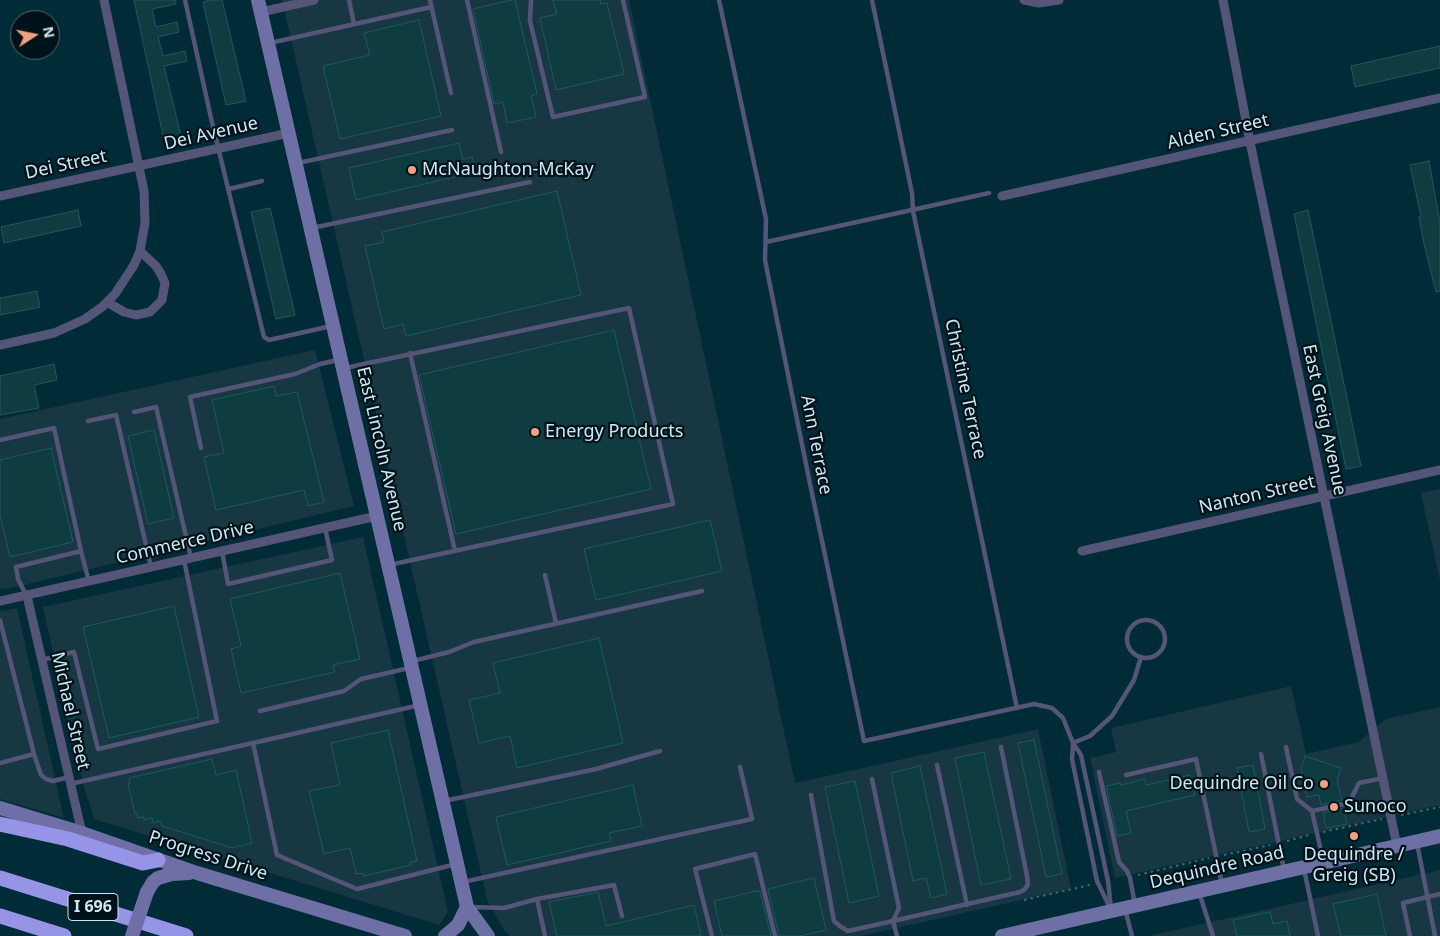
<!DOCTYPE html>
<style>
body{margin:0}
#map{position:relative;width:1440px;height:936px;overflow:hidden;background:#012b37;font-family:"Noto Sans",sans-serif}
canvas{display:block}
.north{position:absolute;left:10px;top:10px;width:50px;height:50px;box-sizing:border-box;background:#001219;border:1px solid #526870;border-radius:50%;rotate:79deg;font-size:14px;font-weight:700;line-height:20px;text-align:center;color:#cee8f2}
.north::after{content:'';display:block;margin:auto;width:18px;height:22px;background:#f2a07f;clip-path:polygon(50% 0,100% 100%,50% 72%,0 100%)}
</style>
<div id="map">
<canvas width="1440" height="936"></canvas>
<div class="north">N</div>
</div>
<script>
const g = document.querySelector('canvas').getContext('2d');
g.lineJoin = 'round';
function paint(path, color) { g.fillStyle = color; g.fill(path, 'evenodd'); }
const poly = rows => new Path2D(rows.map(r => 'M' + r).join(''));
function trace(path, color, width, dash) { g.strokeStyle = color; g.lineWidth = width; g.lineCap = dash ? 'butt' : 'round'; g.setLineDash(dash || []); g.stroke(path); }
function label(font, color, halo, rows, align = 'center') {
  g.font = font + ' "Noto Sans",sans-serif'; g.lineWidth = 4.5; g.setLineDash([]); g.textBaseline = 'middle'; g.strokeStyle = halo; g.fillStyle = color; for (const [text, x, y, turn = 0] of rows) {
    g.save(); g.translate(x, y); g.rotate((+turn || 0) * Math.PI / 180); g.textAlign = isNaN(turn) ? turn : align; if (halo) g.strokeText(text, 0, 0); g.fillText(text, 0, 0); g.restore();
  }
}
paint(poly([
 [282,0,629,0,795,783,1038,729,1071,889,861,936,510,936,504,930,487,900],
 [315,350,354,506,11,588,0,589,0,419],
 [1440,489,1440,581,1421,493],
 [363,537,448,912,439,925,94,819,77,763,43,607],
 [17,608,64,818,0,799,0,611],
 [1291,686,1306,754,1358,742,1386,719,1440,707,1440,805,1115,878,1090,758,1116,752,1111,728],
 [1440,870,1440,936,1148,936,1291,904]
]), '#173742');
const building = poly([
 [134,0,175,0,176,4,152,9,156,27,177,22,179,32,158,37,163,56,185,51,187,61,164,66,181,136,164,140,134,0],
 [210,0,222,0,246,101,226,105,203,2,210,0],
 [511,0,515,0,537,94,531,96,536,117,507,123,503,102,494,104,473,9,511,0],
 [553,0,600,0,601,4,607,3,624,74,556,90,540,18,557,14,553,0],
 [419,20,441,116,340,139,323,66,370,55,364,33,419,20],
 [1440,46,1440,68,1355,87,1351,66,1440,46],
 [459,143,463,159,472,157,476,172,356,200,349,168,459,143],
 [1429,161,1440,223,1440,291,1436,292,1424,244,1419,217,1421,216,1410,165,1429,161],
 [557,191,581,295,406,336,403,324,384,329,365,246,384,242,382,232,557,191],
 [270,208,295,315,276,319,251,212,270,208],
 [78,210,81,226,4,243,1,227,78,210],
 [1308,210,1361,466,1346,469,1294,214,1308,210],
 [37,291,40,307,0,315,0,298,37,291],
 [614,330,651,489,456,534,419,375,614,330],
 [54,364,57,380,34,385,39,408,0,415,0,376,54,364],
 [274,386,276,396,297,392,324,502,308,506,304,490,216,510,204,457,224,453,212,400,274,386],
 [154,430,174,518,148,524,128,436,154,430],
 [51,448,73,542,10,557,0,515,0,460,51,448],
 [710,520,722,571,596,600,584,549,710,520],
 [340,573,360,659,333,665,335,672,241,693,231,649,241,646,230,599,340,573],
 [174,606,199,717,109,738,83,627,174,606],
 [599,638,623,743,517,768,510,736,479,743,469,700,500,693,493,663,599,638],
 [388,730,417,861,410,862,411,865,364,876,363,873,356,874,350,848,324,854,309,791,340,785,331,743,388,730],
 [1034,740,1062,874,1046,877,1018,743,1034,740],
 [984,752,1011,879,981,885,955,758,984,752],
 [1305,756,1341,768,1337,780,1342,800,1321,805,1319,795,1307,797,1301,768,1305,756],
 [212,759,216,775,236,770,252,843,232,848,162,826,160,821,153,823,152,818,144,820,144,817,138,818,137,813,135,814,128,784,130,784,129,778,212,759],
 [1253,765,1265,829,1249,832,1237,768,1253,765],
 [920,766,947,894,931,898,926,878,913,881,891,773,920,766],
 [1190,775,1195,795,1126,811,1131,833,1117,836,1106,786,1120,783,1121,785,1145,779,1146,785,1190,775],
 [855,781,879,896,849,903,825,787,855,781],
 [633,785,642,826,609,833,611,841,507,865,496,817,633,785],
 [1344,808,1347,824,1326,828,1323,813,1344,808],
 [814,878,826,930,800,936,779,936,768,889,814,878],
 [756,891,760,891,771,936,722,936,714,901,756,891],
 [598,892,606,926,694,905,701,936,557,936,549,902,598,892],
 [1377,894,1386,936,1341,936,1333,904,1377,894],
 [1270,912,1273,924,1287,921,1290,936,1237,936,1233,920,1270,912]
]);
paint(building, '#0f3c40');
trace(building, '#1d5a5f', 1);
trace(poly([
 [1401,815,1440,807],
 [1323,832,1382,819],
 [1287,841,1309,835],
 [1224,855,1270,845],
 [1138,875,1209,858],
 [1024,900,1090,885]
]), '#436873', 2, [2.5, 4]);
trace(poly([
 [185,0,211,118,264,337,269,340,331,326],
 [349,0,354,24],
 [430,0,451,93],
 [467,0,501,152],
 [531,0,530,21,553,117,645,97,623,0],
 [719,0,766,219,765,260,809,479,864,741,1034,704,1052,708,1063,718,1073,743,1081,755,1108,881,1111,909],
 [872,0,912,193,913,211,1017,708],
 [270,43,431,7],
 [298,163,452,130],
 [229,189,262,181],
 [312,228,530,182],
 [766,242,989,193],
 [410,353,455,551],
 [345,368,629,308,673,504,389,565],
 [134,412,156,407,191,558],
 [88,421,116,415,151,567],
 [0,440,54,428,81,551],
 [201,448,190,397,295,374,320,364,338,360],
 [222,551,228,584,332,560,325,528],
 [545,575,556,623],
 [26,595,18,579,16,567,81,551,89,582],
 [0,620,34,754,0,763],
 '1127 639a19 19 0 1 1 38 0a19 19 0 1 1-38 0Z',
 [42,660,74,652,98,749,217,721,184,560],
 [413,661,449,652,474,642,702,591],
 [260,711,344,691,361,679,409,668],
 [253,743,420,705],
 [1073,743,1090,736,1112,716,1134,680,1141,657],
 [1073,744,1072,759,1097,881,1109,906],
 [1286,747,1297,799,1312,811],
 [34,754,41,775,46,779,53,781,69,777],
 [1261,754,1284,870],
 [937,765,967,905],
 [1099,772,1119,862,1127,871,1130,878,1135,905],
 [1126,775,1196,759,1222,884],
 [872,779,899,908,893,921],
 [70,784,253,743,277,855,357,889,456,864],
 [811,795,834,921,841,927,848,931,893,921,897,936],
 [444,801,596,769,660,751],
 [1417,843,1435,936],
 [1323,860,1312,811,1349,803,1359,783,1383,778],
 [1304,869,1318,936],
 [463,882,752,819,740,767],
 [1199,892,1213,936],
 [537,899,545,936],
 [471,907,504,908,537,899,614,885,622,916],
 [1125,909,1132,936],
 [893,921,1020,892,1025,889,1028,884,1027,876,1001,747],
 [712,936,695,869,755,854,775,936],
 [1410,936,1403,903,1440,894]
]), '#545577', 4.5);
trace(poly([
 [1024,0,1039,3,1059,0],
 [1223,0,1250,142,1397,846],
 [261,12,314,0],
 [0,196,289,133],
 [1002,196,1440,98],
 [107,302,124,312,136,315,150,312,162,300,165,283,161,274,156,266,140,251],
 [0,345,54,333,85,319,102,307,115,294,134,265,140,251,145,223,144,191,104,0],
 [1082,551,1440,470],
 [27,596,82,833],
 [0,601,377,516]
]), '#545577', 9);
trace(poly([
 [258,0,467,907,488,936],
 [0,808,82,833,197,873,405,936],
 [147,892,153,882,158,878,172,874,189,873],
 [445,936,458,925,467,907],
 [1002,936,1440,836]
]), '#6e6fa4', 14);
trace(poly([
 [0,824,68,839,143,863,158,860],
 [0,878,186,936],
 [0,916,64,936]
]), '#9594e7', 15);
trace(poly([
 [132,936,147,892]
]), '#6e6fa4', 14);
for (const [x, y, r, color] of [
 [412,170,5,"#f2a07f"],
 [535,432,5,"#f2a07f"],
 [1324,784,5,"#f2a07f"],
 [1334,807,5,"#f2a07f"],
 [1354,836,5,"#f2a07f"]
]) { const dot = new Path2D(); dot.arc(x, y, r, 0, 2 * Math.PI); g.fillStyle = color; g.fill(dot); trace(dot, '#001219', 2); }
for (const [x, y, w] of [
 [93,907,50]
]) { const box = new Path2D(); box.roundRect(x - w / 2, y - 13.5, w, 27, 4); g.fillStyle = '#001219'; g.fill(box); trace(box, '#cee8f2', 1); }
label('bold 16px', '#cee8f2', null, [
 ["I 696",93,907]
]);
label('18px', '#cee8f2', '#001219', [
 ["Alden Street",1218,132,-13],
 ["Dei Avenue",211,134,-13],
 ["Dei Street",66,165,-12],
 ["Christine Terrace",965,389,78],
 ["East Greig Avenue",1324,420,78],
 ["Ann Terrace",816,445,79],
 ["East Lincoln Avenue",381,449,77],
 ["Nanton Street",1257,495,-13],
 ["Commerce Drive",185,543,-13],
 ["Michael Street",70,711,77],
 ["Progress Drive",208,856,18],
 ["Dequindre Road",1217,868,-13]
]);
label('18px', '#cee8f2', '#001219', [
 ["McNaughton-McKay",422,170],
 ["Energy Products",545,432],
 ["Dequindre Oil Co",1314,784,"right"],
 ["Sunoco",1344,807],
 ["Dequindre /",1354,855,"center"],
 ["Greig (SB)",1354,876,"center"]
], 'left');
</script>
